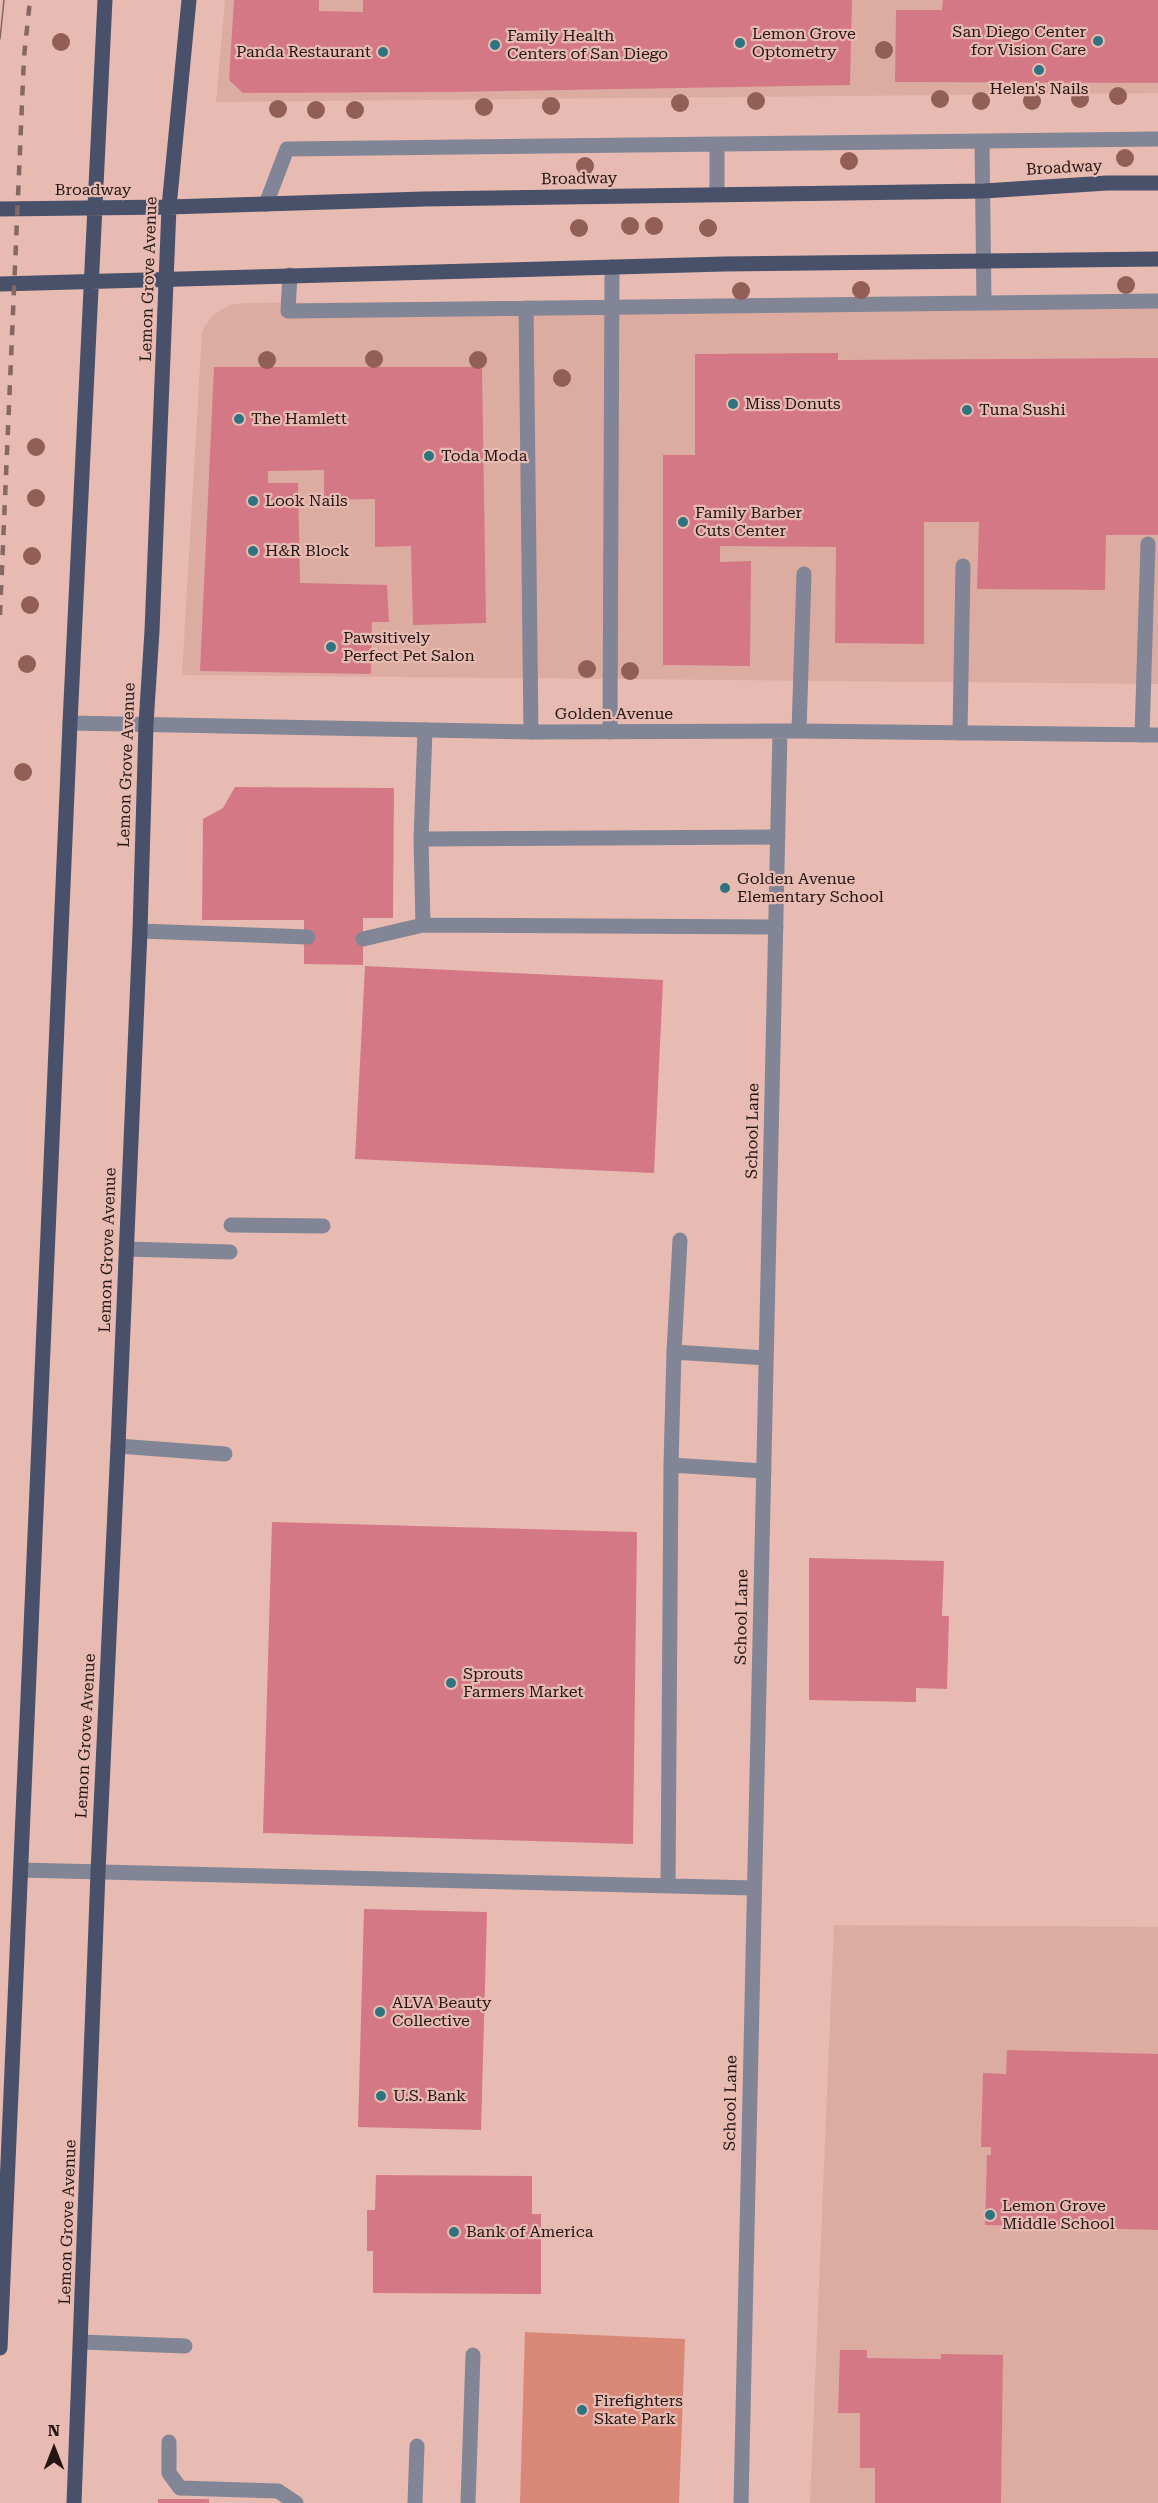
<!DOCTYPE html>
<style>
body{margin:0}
#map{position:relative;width:1158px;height:2503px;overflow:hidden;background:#e7bbb2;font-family:"Roboto Serif",serif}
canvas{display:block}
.north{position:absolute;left:24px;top:2419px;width:60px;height:60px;-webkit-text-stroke:4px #e7bbb2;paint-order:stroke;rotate:0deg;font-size:16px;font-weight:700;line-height:24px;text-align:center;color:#241512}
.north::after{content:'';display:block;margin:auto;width:21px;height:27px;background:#241512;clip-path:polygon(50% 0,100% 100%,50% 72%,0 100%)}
</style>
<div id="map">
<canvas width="1158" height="2503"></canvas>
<div class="north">N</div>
</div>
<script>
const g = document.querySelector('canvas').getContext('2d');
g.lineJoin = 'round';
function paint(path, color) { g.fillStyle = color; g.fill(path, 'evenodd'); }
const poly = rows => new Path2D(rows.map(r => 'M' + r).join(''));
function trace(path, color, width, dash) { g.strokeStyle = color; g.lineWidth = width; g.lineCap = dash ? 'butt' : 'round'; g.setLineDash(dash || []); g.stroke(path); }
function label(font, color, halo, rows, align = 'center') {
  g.font = font + ' "Roboto Serif",serif'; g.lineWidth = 4.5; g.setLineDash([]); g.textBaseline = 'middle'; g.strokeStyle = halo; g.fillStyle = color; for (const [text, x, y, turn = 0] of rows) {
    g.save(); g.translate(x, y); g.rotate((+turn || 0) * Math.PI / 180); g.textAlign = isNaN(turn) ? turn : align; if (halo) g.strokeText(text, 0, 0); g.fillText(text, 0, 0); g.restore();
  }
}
paint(poly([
 [225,0,1158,0,1158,93,216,102],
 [1158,298,1158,684,182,675,202,331,212,316,229,305,246,303],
 [834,1925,1158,1927,1158,2503,810,2503]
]), '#ddaca1');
paint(poly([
 [525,2332,685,2339,679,2503,520,2503]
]), '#d98777');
paint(poly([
 [234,0,319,0,319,11,363,12,363,0,852,0,850,85,450,92,243,93,229,80],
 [943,0,1158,0,1158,83,895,82,896,10,942,10],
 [838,353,838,360,1158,358,1158,535,1106,535,1105,590,977,589,979,522,924,522,924,644,835,643,836,547,720,546,720,562,751,561,750,666,663,665,663,455,695,455,695,354],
 [214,367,482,367,486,623,413,625,411,546,375,547,375,499,324,500,324,470,268,471,268,483,298,483,300,583,387,585,389,622,372,622,371,674,200,671],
 [235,787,394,788,393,918,363,918,363,965,304,964,304,920,202,920,203,819,223,808],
 [365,966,663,980,654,1173,355,1159],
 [272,1522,637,1532,633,1844,263,1833],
 [809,1558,944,1561,942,1616,949,1616,947,1689,916,1688,916,1702,809,1700],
 [364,1909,487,1912,481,2130,358,2127],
 [1007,2050,1158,2054,1158,2230,985,2225,987,2155,991,2155,991,2147,981,2147,983,2073,1006,2074],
 [376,2175,532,2176,532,2214,541,2214,541,2294,373,2293,373,2251,367,2251,367,2210,375,2210],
 [840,2350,867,2350,867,2358,941,2359,941,2354,1003,2355,1001,2503,875,2503,875,2468,860,2468,860,2413,838,2413],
 [158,2499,209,2499,209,2503,158,2503]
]), '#d57885');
trace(poly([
 [982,143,984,303],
 [717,146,717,194],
 [266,204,287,149,1158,139],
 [290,275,288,311,1158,301],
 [526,308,531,732],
 [425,730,421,839,423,925,776,927],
 [799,731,804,574],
 [610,732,612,267],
 [960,733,963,566],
 [1142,735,1148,544],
 [421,839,778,837],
 [140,931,308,937],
 [363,939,423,925],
 [231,1225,323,1226],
 [126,1249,230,1252],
 [674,1352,766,1358],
 [118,1446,225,1454],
 [671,1465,764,1471],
 [21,1870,754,1888],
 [668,1885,671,1465,674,1352,680,1240],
 [82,2342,185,2346],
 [169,2442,169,2473,180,2488,278,2491,296,2503],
 [415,2503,417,2446],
 [468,2503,473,2355]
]), '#818595', 15);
trace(poly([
 [70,723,531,732,799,731,1158,735],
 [741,2503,780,731]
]), '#818595', 15);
trace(poly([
 [0,209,169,207,424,199,984,191,1107,183,1158,183],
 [0,284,724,264,1158,259],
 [0,2348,70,723,105,0],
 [74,2503,98,1872,118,1446,140,931,146,724,152,631,169,207,189,0]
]), '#48506a', 15);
trace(poly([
 [0,39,4,0]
]), '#866862', 1.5);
trace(poly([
 [0,615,24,57,30,0]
]), '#866862', 4.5, [10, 10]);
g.fillStyle = '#925f56';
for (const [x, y] of [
 [61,42],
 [884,50],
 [1118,96],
 [940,99],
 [1080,99],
 [756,101],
 [981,101],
 [1032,101],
 [680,103],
 [551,106],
 [484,107],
 [278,109],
 [316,110],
 [355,110],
 [1125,158],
 [849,161],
 [585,166],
 [630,226],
 [654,226],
 [579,228],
 [708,228],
 [1126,285],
 [861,290],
 [741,291],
 [374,359],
 [267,360],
 [478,360],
 [562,378],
 [36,447],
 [36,498],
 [32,556],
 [30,605],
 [27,664],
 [587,669],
 [630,671],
 [23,772]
]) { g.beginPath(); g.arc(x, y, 9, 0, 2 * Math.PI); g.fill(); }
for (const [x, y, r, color] of [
 [1098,41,6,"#2d7480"],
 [740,43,6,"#2d7480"],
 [495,45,6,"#2d7480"],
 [383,52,6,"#2d7480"],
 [1039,70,6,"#2d7480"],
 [733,404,6,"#2d7480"],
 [967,410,6,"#2d7480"],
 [239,419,6,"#2d7480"],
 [429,456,6,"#2d7480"],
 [253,501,6,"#2d7480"],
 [683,522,6,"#2d7480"],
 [253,551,6,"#2d7480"],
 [331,647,6,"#2d7480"],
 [725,888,6,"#2d7480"],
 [451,1683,6,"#2d7480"],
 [380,2012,6,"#2d7480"],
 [381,2096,6,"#2d7480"],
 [990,2215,6,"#2d7480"],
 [454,2232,6,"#2d7480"],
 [582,2410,6,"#2d7480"]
]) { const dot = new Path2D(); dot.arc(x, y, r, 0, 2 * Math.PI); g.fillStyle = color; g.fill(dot); trace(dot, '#e7bbb2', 2); }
label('16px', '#241512', '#e7bbb2', [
 ["San Diego Center",1086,32,"right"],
 ["for Vision Care",1086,50,"right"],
 ["Lemon Grove",752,34],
 ["Optometry",752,52],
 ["Family Health",507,36],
 ["Centers of San Diego",507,54],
 ["Panda Restaurant",371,52,"right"],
 ["Helen's Nails",1039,89,"center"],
 ["Miss Donuts",745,404],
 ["Tuna Sushi",979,410],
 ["The Hamlett",251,419],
 ["Toda Moda",441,456],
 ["Look Nails",265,501],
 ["Family Barber",695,513],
 ["Cuts Center",695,531],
 ["H&R Block",265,551],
 ["Pawsitively",343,638],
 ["Perfect Pet Salon",343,656],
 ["Golden Avenue",737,879],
 ["Elementary School",737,897],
 ["Sprouts",463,1674],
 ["Farmers Market",463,1692],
 ["ALVA Beauty",392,2003],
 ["Collective",392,2021],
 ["U.S. Bank",393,2096],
 ["Lemon Grove",1002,2206],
 ["Middle School",1002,2224],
 ["Bank of America",466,2232],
 ["Firefighters",594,2401],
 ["Skate Park",594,2419]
], 'left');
label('16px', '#241512', '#e7bbb2', [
 ["Broadway",1064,168,-3],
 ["Broadway",579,179,-1],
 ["Broadway",93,190],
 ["Lemon Grove Avenue",149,279,-88],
 ["Golden Avenue",614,714],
 ["Lemon Grove Avenue",127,765,-88],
 ["School Lane",753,1131,-89],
 ["Lemon Grove Avenue",108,1250,-88],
 ["School Lane",742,1617,-89],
 ["Lemon Grove Avenue",86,1736,-87],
 ["School Lane",731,2103,-89],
 ["Lemon Grove Avenue",68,2222,-88]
]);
</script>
